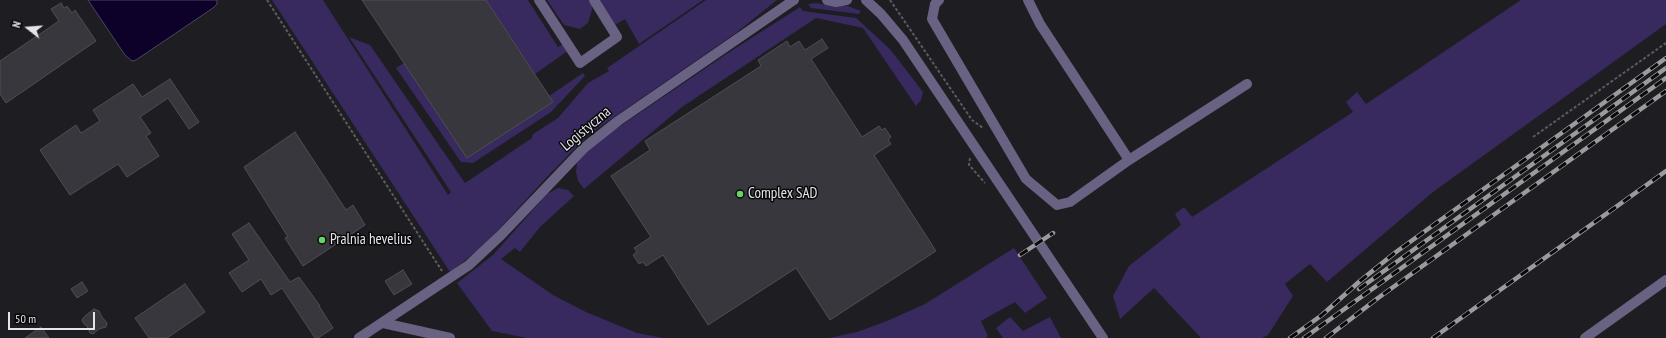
<!DOCTYPE html>
<style>
body{margin:0}
#map{position:relative;width:1666px;height:338px;overflow:hidden;background:#1e1d22;font-family:"PT Sans Narrow",sans-serif}
canvas{display:block}
.north{position:absolute;left:8px;top:8px;width:40px;height:40px;-webkit-text-stroke:3px #08080a;paint-order:stroke;rotate:287deg;font-size:11px;font-weight:700;line-height:16px;text-align:center;color:#e5e5e8}
.north::after{content:'';display:block;margin:auto;width:14px;height:18px;background:#e5e5e8;clip-path:polygon(50% 0,100% 100%,50% 72%,0 100%)}
.scale{position:absolute;left:8px;top:312px;width:87px;height:18px;box-sizing:border-box;border:2px solid #e5e5e8;border-top:0;padding-left:5px;font-size:12px;line-height:14px;white-space:nowrap;color:#e5e5e8;-webkit-text-stroke:3px #08080a;paint-order:stroke}
</style>
<div id="map">
<canvas width="1666" height="338"></canvas>
<div class="north">N</div>
<div class="scale">50 m</div>
</div>
<script>
const g = document.querySelector('canvas').getContext('2d');
g.lineJoin = 'round';
function paint(path, color) { g.fillStyle = color; g.fill(path, 'evenodd'); }
const poly = rows => new Path2D(rows.map(r => 'M' + r).join(''));
function trace(path, color, width, dash) { g.strokeStyle = color; g.lineWidth = width; g.lineCap = dash ? 'butt' : 'round'; g.setLineDash(dash || []); g.stroke(path); }
function label(font, color, halo, rows, align = 'center') {
  g.font = font + ' "PT Sans Narrow",sans-serif'; g.lineWidth = 3; g.setLineDash([]); g.textBaseline = 'middle'; g.strokeStyle = halo; g.fillStyle = color; for (const [text, x, y, turn = 0] of rows) {
    g.save(); g.translate(x, y); g.rotate((+turn || 0) * Math.PI / 180); g.textAlign = isNaN(turn) ? turn : align; if (halo) g.strokeText(text, 0, 0); g.fillText(text, 0, 0); g.restore();
  }
}
paint(poly([
 [272,0,323,0,448,195,451,192,349,37,370,45,465,183,532,138,533,134,558,118,588,83,609,71,607,68,706,0,777,0,736,33,588,135,545,179,484,246,450,272],
 [486,0,528,0,558,47,563,44,569,50,535,74],
 [547,0,589,0,593,6,588,23,580,29,564,25],
 [598,0,703,0,639,44,625,19,615,25],
 [1521,0,1666,0,1666,24,1433,192,1327,282,1310,264,1285,284,1293,296,1268,335,1262,338,1201,338,1154,288,1120,319,1113,296,1129,266,1181,225,1175,214,1184,207,1192,217,1353,112,1346,102,1357,92,1366,104],
 [816,3,832,6,848,6,861,11,859,14,811,8,808,4],
 [800,7,803,11,856,18,890,49,923,92,921,100,916,106,863,28,816,18,682,107,584,189,578,181,576,172,577,163,582,156,610,133,728,53],
 [404,63,553,102,549,96,583,73,585,76,551,112,473,163,461,162,396,68],
 [558,188,568,190,574,196,540,227,520,252,515,248,501,259,553,295,586,312,637,333,664,338,527,338,492,331,457,283,493,255,547,194],
 [1014,248,1047,298,1025,313,1015,302,981,321,988,336,986,338,829,338,857,332,887,321,925,304],
 [1010,317,1023,331,1050,317,1061,338,1003,338,996,328]
]), '#38295e');
const water = poly([
 [88,0,217,0,217,4,213,8,136,60,132,61,125,55,88,0]
]);
paint(water, '#0d0029');
trace(water, '#4e4562', 1);
const building = poly([
 [362,0,486,0,553,102,467,158,362,0],
 [61,3,64,8,67,6,72,13,75,10,96,41,6,103,0,94,0,61,59,21,51,9,61,3],
 [822,39,828,48,811,59,862,137,879,126,882,130,885,128,891,137,888,140,891,144,874,155,936,251,830,320,796,268,708,325,663,255,646,266,643,262,639,264,633,255,637,252,634,248,651,237,611,176,650,150,645,141,761,66,758,60,787,41,790,47,799,41,805,50,822,39],
 [170,79,199,122,189,129,168,98,140,117,151,133,146,136,159,156,127,177,118,164,70,195,40,150,76,125,81,133,100,121,93,110,133,84,142,97,170,79],
 [295,132,346,210,353,205,365,225,303,266,285,238,288,237,244,167,295,132],
 [249,223,290,282,299,277,320,306,319,306,333,328,318,338,315,338,282,288,271,295,261,279,242,292,229,273,249,260,232,234,249,223],
 [403,270,412,284,394,295,385,281,403,270],
 [82,282,88,291,77,298,71,289,82,282],
 [185,284,205,312,167,338,149,338,135,318,185,284],
 [94,309,99,311,102,317,107,323,106,327,99,329,93,334,90,333,87,326,84,324,82,320,84,317,94,309],
 [41,327,49,338,25,338,41,327]
]);
paint(building, '#38373d');
trace(building, '#4f4e54', 1);
trace(poly([
 [267,0,442,271],
 [890,0,972,120,983,128],
 [1533,137,1666,43],
 [970,158,969,165,985,183]
]), '#5c5b5f', 2, [3, 2]);
trace(poly([
 [539,0,580,63,617,37,594,0],
 [827,0,836,2,847,0],
 [866,0,881,14,903,40,1103,338],
 [939,0,935,4,932,19,1026,179,1057,205,1070,202,1129,160,1247,84],
 [1028,0,1040,24,1129,160],
 [383,323,450,338],
 [359,338,469,265,501,235,584,148,618,121,794,0],
 [1585,338,1666,280]
]), '#696282', 10);
const rail = poly([
 [1020,255,1053,233],
 [1359,289,1666,68],
 [1290,338,1322,315,1360,281,1396,252,1666,58],
 [1304,338,1666,78],
 [1326,338,1378,298,1666,91],
 [1433,338,1666,171]
]);
trace(rail, '#9b9b9e', 4.5);
trace(rail, '#08080a', 3, [9]);
for (const [x, y, r, color] of [
 [740,194,4,"#66d467"],
 [322,240,4,"#66d467"]
]) { const dot = new Path2D(); dot.arc(x, y, r, 0, 2 * Math.PI); g.fillStyle = color; g.fill(dot); trace(dot, '#08080a', 1.5); }
label('15px', '#e5e5e8', '#08080a', [
 ["Logistyczna",586,129,-40]
]);
label('15px', '#e5e5e8', '#08080a', [
 ["Complex SAD",748,194],
 ["Pralnia hevelius",330,240]
], 'left');
</script>
